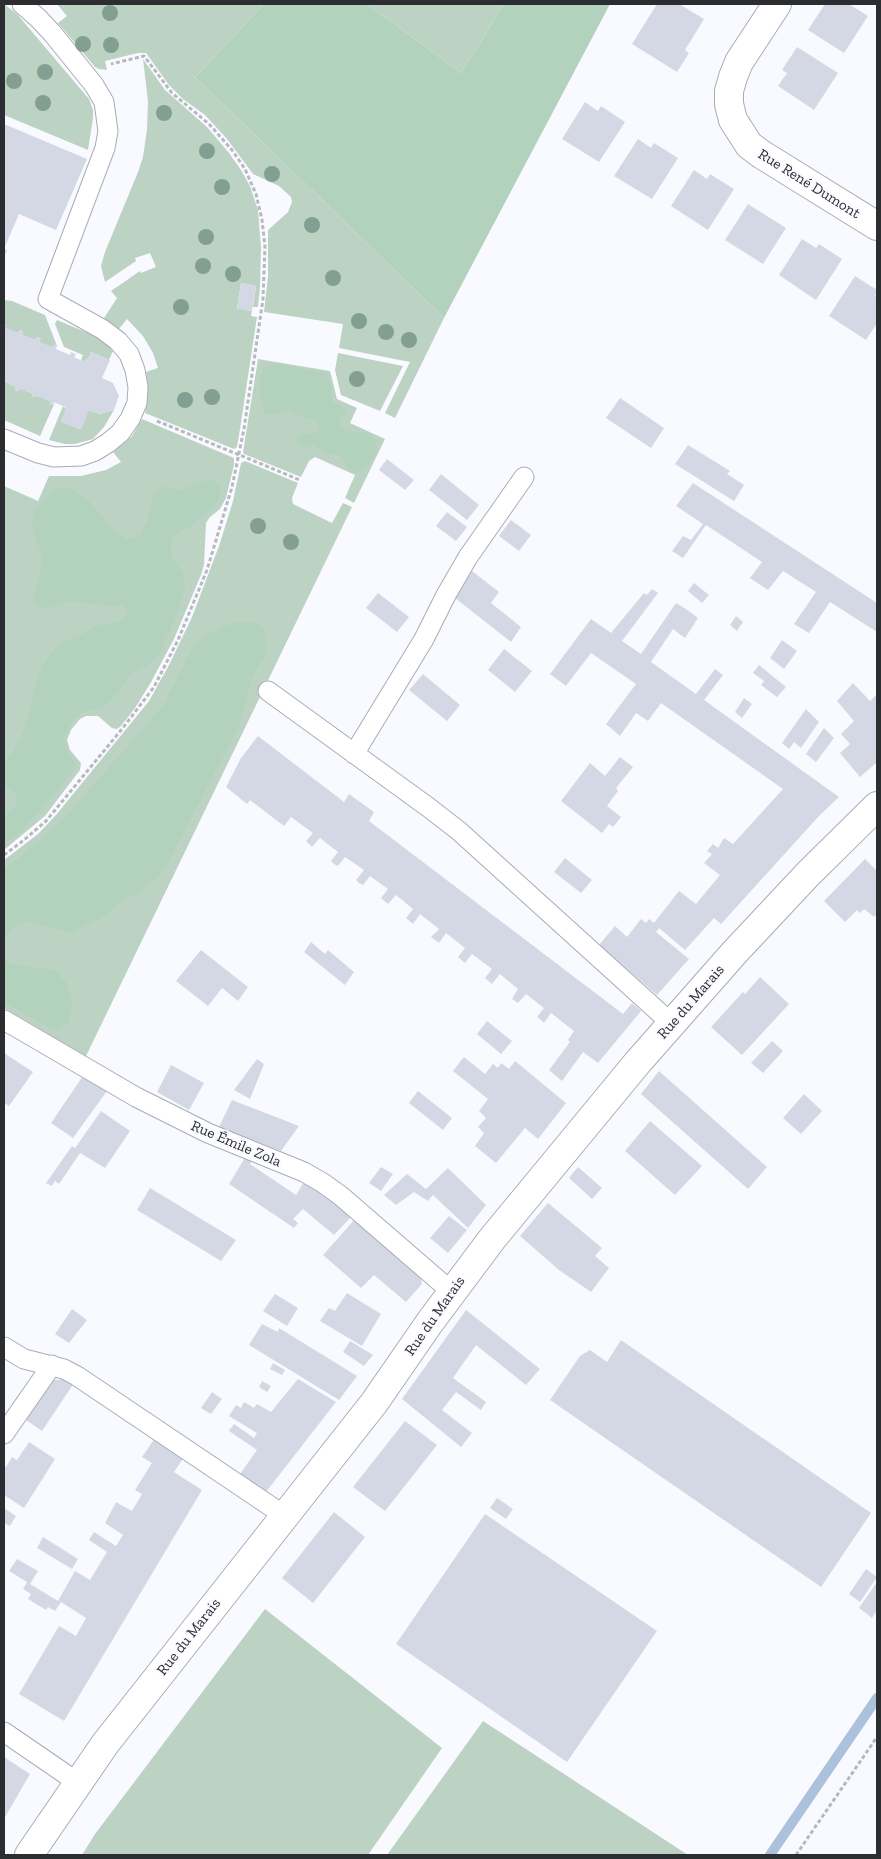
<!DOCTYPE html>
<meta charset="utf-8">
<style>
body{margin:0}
#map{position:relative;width:881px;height:1859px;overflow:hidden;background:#f9faff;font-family:"Zilla Slab",serif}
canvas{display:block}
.frame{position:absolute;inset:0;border:5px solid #2b2d31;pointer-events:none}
</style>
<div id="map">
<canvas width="881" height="1859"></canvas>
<div class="frame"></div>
</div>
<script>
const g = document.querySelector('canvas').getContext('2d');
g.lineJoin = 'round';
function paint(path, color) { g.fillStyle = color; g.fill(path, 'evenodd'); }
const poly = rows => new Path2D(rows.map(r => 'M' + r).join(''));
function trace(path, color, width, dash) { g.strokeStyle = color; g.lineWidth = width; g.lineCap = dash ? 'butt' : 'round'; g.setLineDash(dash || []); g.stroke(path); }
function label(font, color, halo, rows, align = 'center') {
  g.font = font + ' "Zilla Slab",serif'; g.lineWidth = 4; g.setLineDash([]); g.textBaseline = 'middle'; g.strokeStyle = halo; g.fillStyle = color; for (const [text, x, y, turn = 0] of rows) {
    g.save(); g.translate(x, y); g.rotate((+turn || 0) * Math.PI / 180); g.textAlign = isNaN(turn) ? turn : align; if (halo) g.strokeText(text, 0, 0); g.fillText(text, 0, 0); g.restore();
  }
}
paint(poly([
 [4,4,17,14,89,99,93,110,93,118,88,150,4,115],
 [57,4,264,4,195,77,444,318,395,418,385,413,410,362,339,348,343,324,264,312,268,276,268,230,288,212,292,202,291,197,279,186,253,174,227,139,205,115,183,99,169,85,146,53,138,53,105,61,107,70,99,69,95,67,58,23,67,16],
 [367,4,504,4,461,73],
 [143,59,165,90,207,127,229,153,241,170,250,186,258,210,261,248,260,287,258,307,253,307,256,286,241,283,237,308,252,311,251,316,257,317,240,429,237,447,234,449,145,413,148,384,146,372,158,368,153,353,143,336,127,319,119,329,104,318,117,298,111,291,140,271,141,273,156,267,150,253,135,258,136,261,105,282,101,266,105,252,138,172,143,157,147,129,148,102],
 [4,300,12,301,45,315,57,346,54,345,53,348,39,342,41,339,37,337,35,340,22,335,23,332,20,330,18,333,4,328,6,325,4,324],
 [57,320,95,336,104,342,113,351,109,360,91,352,88,359,86,359,85,362,81,360,83,355,64,347,55,324],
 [338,353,403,366,380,411,341,395,335,370],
 [258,359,330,371,337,399,357,408,350,423,385,439,354,503,345,498,355,475,315,457,309,461,301,477,244,454,243,452],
 [4,381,16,387,15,390,18,391,20,388,33,394,32,396,35,397,36,395,50,401,52,405,55,402,40,436,4,420],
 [63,406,66,410,61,422,89,410,100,414,114,410,104,427,93,439,75,444,65,444,49,440],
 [142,419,234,458,234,465,226,498,220,509,210,517,206,523,204,565,201,575,174,639,150,684,135,708,121,726,117,729,112,728,98,716,86,716,80,719,71,730,67,740,70,750,81,763,80,770,45,816,4,850,4,486,38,501,49,476,81,476,106,470,121,462,113,452,132,436],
 [245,461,298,483,292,498,293,504,332,523,343,503,352,507,86,1056,4,1008,4,860,38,834,56,815,149,701,169,665,192,617,219,546,233,501,241,463],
 [265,1609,442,1748,368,1855,82,1855,95,1834],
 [483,1721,688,1855,387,1855]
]), '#bcd2c3');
paint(poly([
 [264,4,367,4,461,73,504,4,610,4,444,318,195,77],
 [273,363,326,373,330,382,332,399,334,403,347,409,347,412,340,418,339,423,342,428,347,431,367,433,375,440,377,450,367,467,360,472,355,473,349,469,341,456,325,452,314,445,305,448,301,447,298,442,298,437,302,434,312,434,317,431,320,427,316,420,301,417,290,409,277,414,265,414,260,399,261,376,265,368],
 [209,479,220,485,219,498,213,508,190,527,174,535,170,549,173,560,183,573,185,589,179,609,159,655,147,666,132,673,109,703,100,708,86,710,74,719,64,737,66,749,74,761,73,772,22,831,4,844,4,816,11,811,17,804,16,794,4,784,4,764,13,752,26,726,38,679,46,660,59,643,80,635,95,626,122,621,128,614,125,605,107,606,72,601,46,609,35,604,33,596,41,570,41,553,32,525,36,510,44,499,57,488,70,488,88,500,114,531,127,539,140,535,147,522,155,491,166,486,180,490],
 [235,622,258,622,266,634,265,656,252,678,240,724,164,870,141,891,121,902,103,917,69,933,28,921,12,928,4,937,4,869,42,839,66,816,162,707,195,644,208,633],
 [4,958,8,964,54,970,67,983,73,1005,68,1024,57,1030,42,1024,4,1001]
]), '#b3d2be');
trace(poly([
 [770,1855,877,1698]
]), '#acc1db', 10);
paint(poly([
 [657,4,679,4,704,19,685,50,689,53,677,72,632,44],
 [825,4,849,4,868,16,844,53,808,30],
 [797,47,838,73,814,110,778,86,787,73,782,70],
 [585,102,598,111,601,106,625,122,599,162,562,139],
 [4,124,87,159,56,230,19,214,4,249,7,250,4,257],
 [638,139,651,148,654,143,678,158,652,199,614,176],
 [694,170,707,179,710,174,734,189,708,230,671,206],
 [748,204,786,228,763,264,725,240],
 [802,239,816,248,819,244,842,259,816,300,779,275],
 [855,276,877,290,875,296,877,297,877,323,866,340,829,316],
 [241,283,256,286,252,311,237,309],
 [4,327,18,333,19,330,23,332,22,335,35,340,37,337,41,339,39,342,53,348,54,345,57,346,56,349,70,355,71,352,76,354,74,357,85,362,86,358,88,359,91,352,110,360,102,378,113,383,119,396,114,410,100,414,89,410,81,430,61,422,66,410,64,409,65,407,54,402,52,405,49,404,50,401,36,395,35,397,32,396,33,394,20,388,19,391,15,390,16,387,4,381],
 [620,398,664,428,651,448,606,418],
 [688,445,730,471,727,474,744,485,734,501,675,464],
 [387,459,414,480,405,490,379,470],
 [441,474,479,505,467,520,429,490],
 [693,483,877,603,877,632,830,602,809,633,794,624,816,592,783,571,768,590,750,578,762,562,706,525,683,558,672,551,683,536,691,540,703,524,676,506],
 [447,512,467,527,456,541,436,526],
 [511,520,531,535,519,551,499,536],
 [472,571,499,592,491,603,521,627,511,642,455,598],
 [694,583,709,595,702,603,688,591],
 [652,589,658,593,622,641,641,654,676,603,686,609,698,618,685,638,673,629,651,662,696,694,715,669,723,675,704,700,839,797,819,816,721,924,714,918,685,950,659,928,656,932,689,959,657,995,599,945,615,926,627,937,641,919,646,923,649,919,654,923,679,891,696,904,720,875,704,863,712,854,707,851,713,844,718,848,724,838,733,844,783,789,661,703,648,721,636,713,620,736,606,724,636,684,591,653,566,686,550,674,591,619,611,633,644,593,647,595],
 [378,593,409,617,397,632,366,608],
 [736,616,743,622,737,631,730,625],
 [782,640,797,651,784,669,770,658],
 [504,649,532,671,515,692,488,670],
 [759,665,786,687,777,697,761,685,764,681,753,673],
 [423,674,460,705,447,721,409,690],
 [853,683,870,701,876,695,877,697,877,762,860,777,840,753,850,744,841,734,854,721,837,701],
 [744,698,752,704,742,718,735,712],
 [806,709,819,722,801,748,794,742,789,749,782,743],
 [824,728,834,738,816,762,806,754],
 [258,736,344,802,349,794,374,812,369,821,623,1014,632,1003,641,1011,598,1063,583,1052,562,1081,549,1070,570,1042,568,1040,574,1031,551,1013,544,1023,541,1020,537,1017,544,1008,526,994,518,1003,512,999,518,989,500,974,492,984,485,978,492,969,472,954,465,963,458,957,465,948,446,933,439,943,431,937,439,929,420,914,413,924,406,918,413,909,396,895,388,904,381,898,388,889,370,876,363,885,359,883,356,880,364,870,345,857,338,866,334,864,331,861,338,852,320,838,312,847,306,841,313,833,291,817,284,826,250,800,247,804,226,787,241,758],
 [620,757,633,767,616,788,618,791,607,806,621,817,613,827,609,824,602,833,561,801,590,763,605,776],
 [565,858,592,880,581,893,554,872],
 [865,859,877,871,877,914,874,917,864,909,860,913,857,910,845,922,824,901],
 [311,942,325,954,328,950,354,972,345,985,304,952],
 [201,950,248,987,238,1001,222,988,208,1006,176,981],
 [760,977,789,1004,742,1055,711,1027,743,992,745,994],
 [487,1021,512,1041,501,1054,477,1034],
 [772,1041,783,1051,763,1073,751,1063],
 [4,1053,33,1072,9,1106,4,1103],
 [464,1057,485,1074,493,1064,498,1068,501,1063,509,1069,515,1061,566,1103,538,1139,525,1128,496,1163,475,1146,484,1133,478,1127,486,1118,479,1111,488,1099,453,1071],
 [257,1059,264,1064,250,1099,234,1090],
 [171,1065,204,1083,189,1110,157,1092],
 [659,1071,767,1167,748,1189,641,1094],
 [83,1076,107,1091,73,1138,51,1123],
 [418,1091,452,1118,443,1130,409,1103],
 [804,1094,822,1111,801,1134,783,1118],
 [232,1100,299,1126,281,1151,219,1127],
 [101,1111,130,1131,105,1168,80,1153,59,1184,55,1181,52,1186,46,1183,72,1146,75,1148],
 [650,1121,702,1166,675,1195,625,1151],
 [246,1156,254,1159,250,1164,296,1195,305,1180,352,1216,334,1235,303,1209,293,1219,298,1223,294,1228,229,1184],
 [381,1167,393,1174,381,1191,369,1183],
 [578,1167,602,1188,592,1199,569,1178],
 [448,1168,486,1205,468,1228,433,1195,428,1201,414,1192,396,1205,384,1195,407,1174,426,1189],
 [150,1188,236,1240,221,1261,137,1210],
 [548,1203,602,1248,595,1256,609,1268,591,1292,559,1270,520,1236],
 [449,1216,467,1230,448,1253,430,1238],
 [355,1219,420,1275,422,1284,406,1302,374,1275,361,1288,323,1255],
 [347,1293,381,1314,362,1346,320,1321,329,1308,335,1311],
 [275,1294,298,1308,287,1326,263,1311],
 [72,1309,87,1320,69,1343,55,1334],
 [466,1310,540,1369,526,1385,476,1345,453,1378,486,1402,481,1410,456,1392,442,1410,472,1433,461,1447,402,1399],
 [262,1324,278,1332,279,1328,357,1376,339,1400,249,1345],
 [621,1340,871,1513,821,1587,550,1400,580,1356,590,1350,607,1362],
 [350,1341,373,1355,364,1366,343,1352],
 [273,1363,285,1370,282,1375,270,1369],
 [68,1379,74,1383,42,1431,26,1420,53,1380],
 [298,1379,336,1402,266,1492,240,1474,257,1450,229,1431,234,1424,254,1438,257,1433,229,1416,236,1405,241,1408,244,1402,254,1408,257,1404,271,1412],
 [262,1381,271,1386,267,1392,259,1387],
 [212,1392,222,1399,211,1414,201,1408],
 [405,1421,437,1445,385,1511,353,1487],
 [155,1438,184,1457,174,1472,202,1490,64,1721,19,1694,59,1626,76,1636,86,1618,61,1602,55,1611,48,1607,46,1610,28,1599,31,1594,23,1589,27,1582,9,1571,17,1559,38,1571,30,1584,58,1601,75,1571,90,1580,107,1552,89,1540,94,1532,116,1546,123,1535,105,1523,116,1502,132,1511,142,1494,135,1490,152,1463,142,1457],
 [29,1442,55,1459,24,1508,4,1495,4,1467,6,1467,12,1457,17,1460],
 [497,1498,513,1509,506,1519,490,1508],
 [4,1508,16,1516,10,1526,4,1523],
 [334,1512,365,1537,313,1603,282,1578],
 [485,1514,657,1631,567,1762,396,1644],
 [43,1537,78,1559,72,1569,37,1548],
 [866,1569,877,1577,860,1602,849,1594],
 [877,1582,877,1610,872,1618,859,1608],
 [4,1757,30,1774,4,1819]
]), '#d4d8e4');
const service = poly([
 [4,439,38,453,54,457,81,456,95,451,108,443,120,433,130,419,137,403,138,387,135,370,129,354,118,341,102,329,48,299,105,148,108,131,104,102,94,85,53,34,38,18,22,4],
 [268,691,428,807,459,831,672,1024],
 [354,754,424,639,446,595,468,557,524,477],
 [4,1020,136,1097,208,1133,304,1172,323,1183,341,1196,452,1292],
 [4,1347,24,1359,64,1369,77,1376,285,1516],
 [4,1434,52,1365],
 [4,1732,77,1782]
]);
const minor = poly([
 [777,4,739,62,733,77,729,91,729,104,733,120,749,145,761,154,877,226],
 [29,1855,105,1744,374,1403,430,1322,492,1239,638,1062,734,953,808,874,877,806]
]);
trace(service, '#a8acb7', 21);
trace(minor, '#a8acb7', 30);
trace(poly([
 [157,421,300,480],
 [4,855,24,840,46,821,122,729,154,687,178,640,207,570,232,487,244,429,263,299,265,247,262,220,256,194,245,169,232,150,209,124,172,93,144,56,111,64],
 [796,1855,877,1737]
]), '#b8b9be', 3, [4, 2.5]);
trace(service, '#fff', 19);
trace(minor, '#fff', 28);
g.fillStyle = '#829f92';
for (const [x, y] of [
 [110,13],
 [83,44],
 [111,45],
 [45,72],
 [14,81],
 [43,103],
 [164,113],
 [207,151],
 [272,174],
 [222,187],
 [312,225],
 [206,237],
 [203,266],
 [233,274],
 [333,278],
 [181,307],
 [359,321],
 [386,332],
 [409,340],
 [357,379],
 [212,397],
 [185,400],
 [258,526],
 [291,542]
]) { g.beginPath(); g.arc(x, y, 8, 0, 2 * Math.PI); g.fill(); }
label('15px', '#2b2d31', '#f9faff', [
 ["Rue René Dumont",809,184,32],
 ["Rue du Marais",691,1002,-49],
 ["Rue Émile Zola",236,1144,23],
 ["Rue du Marais",435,1316,-55],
 ["Rue du Marais",189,1637,-52]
]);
</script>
